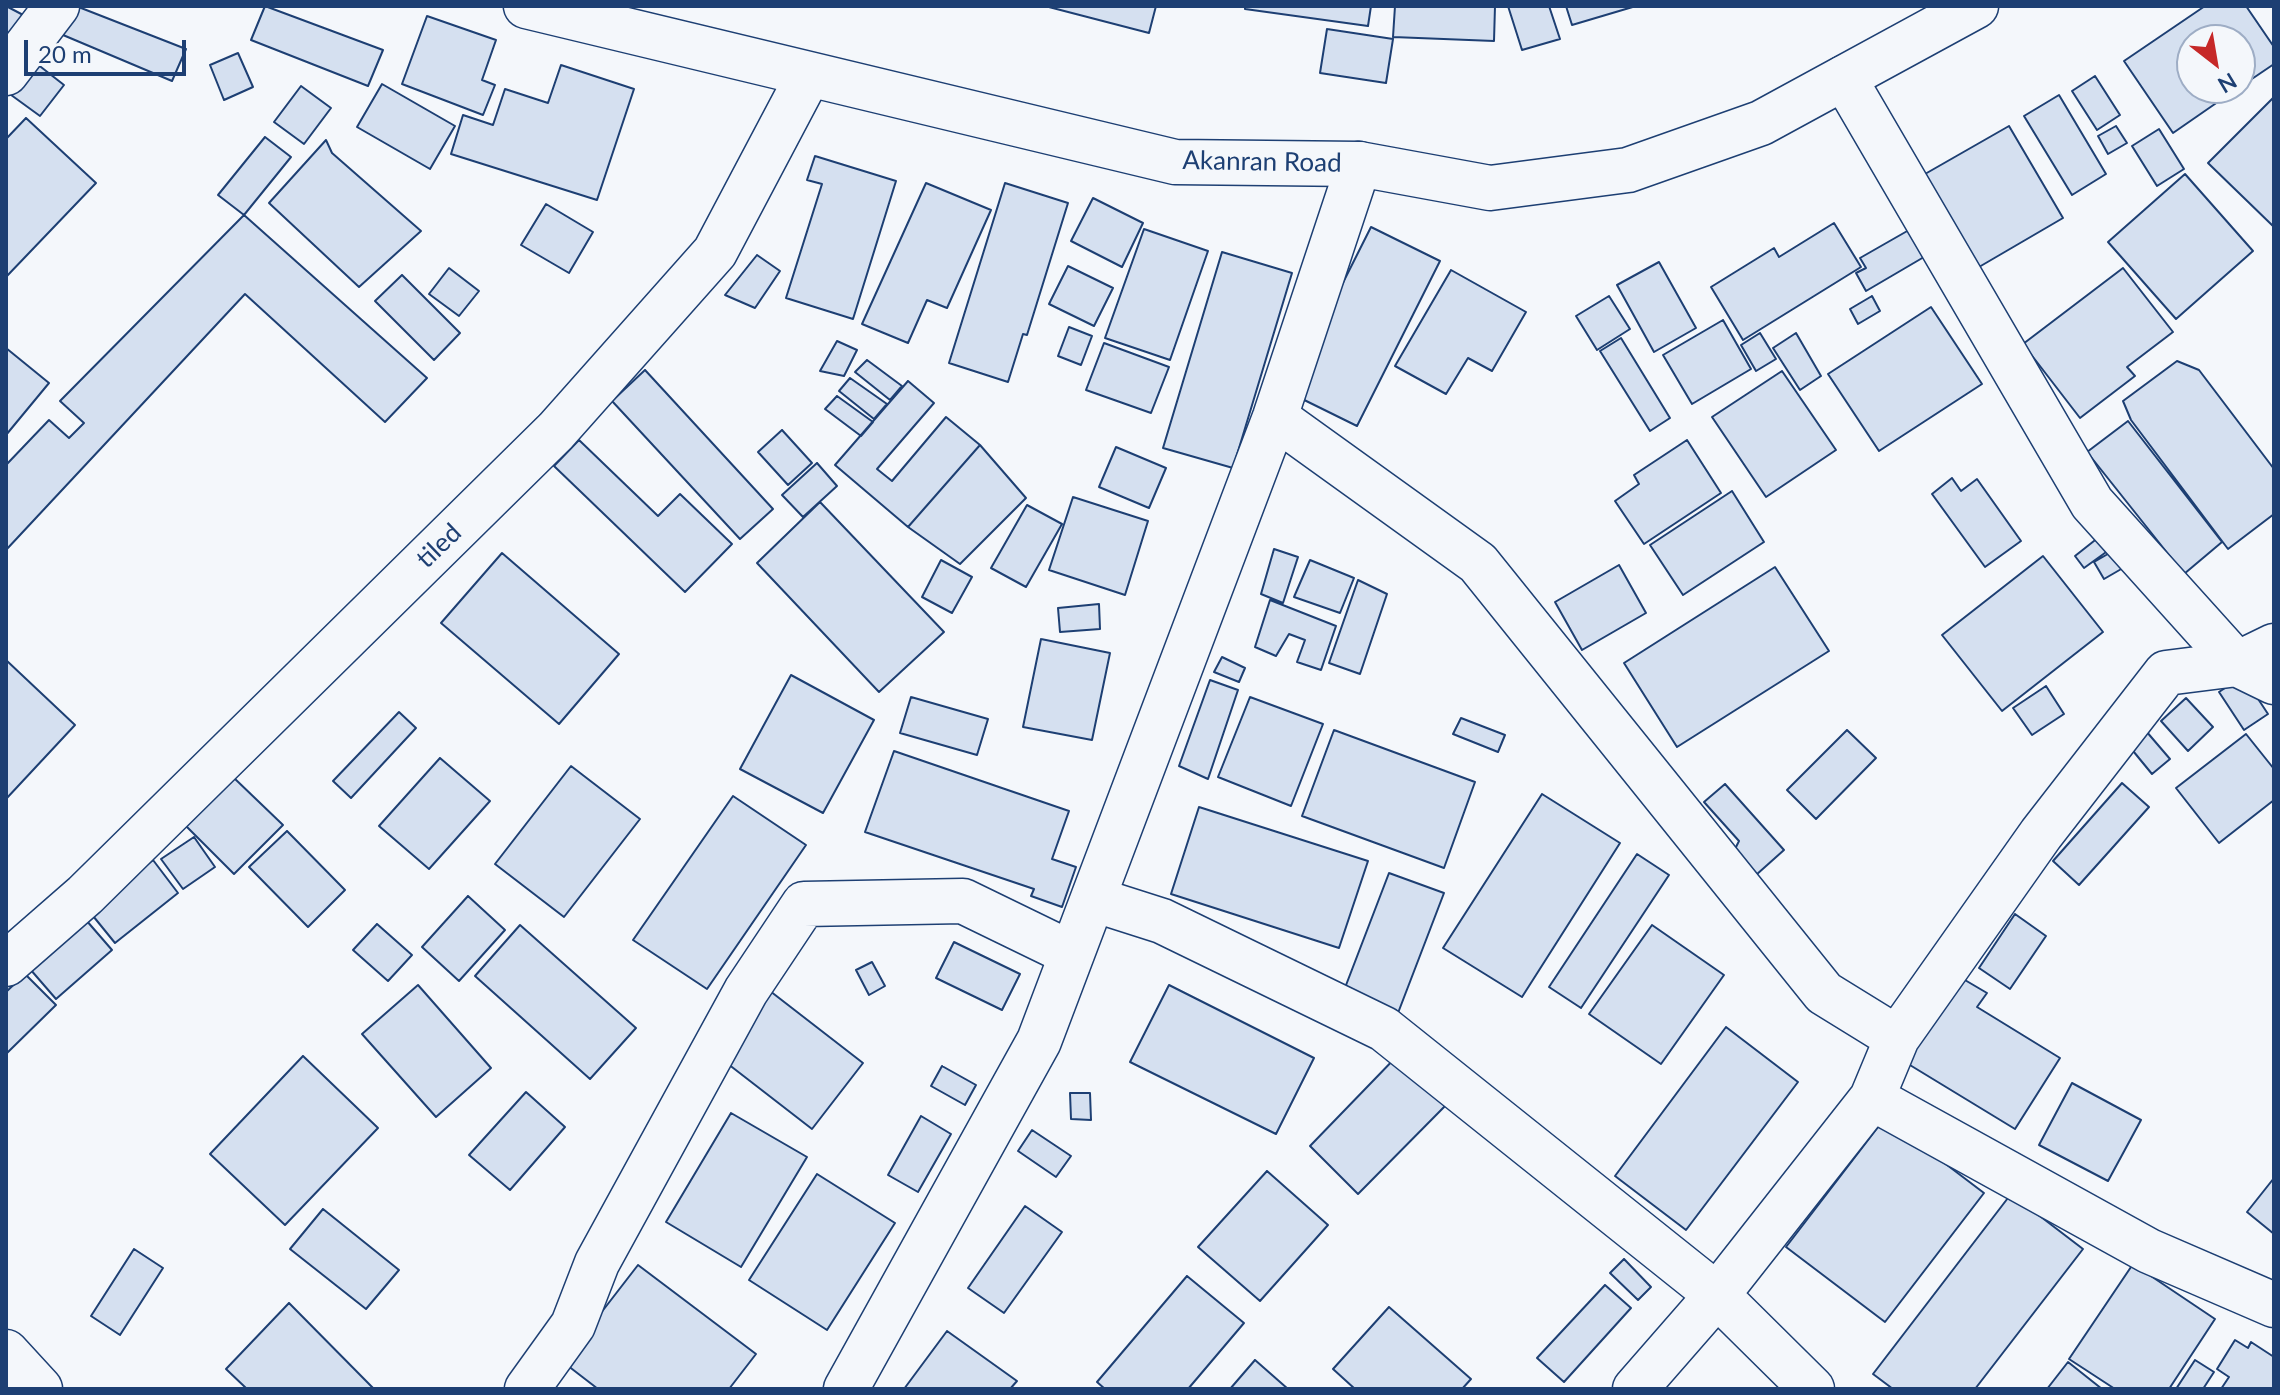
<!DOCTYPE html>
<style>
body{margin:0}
#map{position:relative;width:2280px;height:1395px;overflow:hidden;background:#f4f7fb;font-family:Lato,sans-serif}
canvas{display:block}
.frame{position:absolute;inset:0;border:8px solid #1d3f73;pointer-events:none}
.north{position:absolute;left:2176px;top:24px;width:80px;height:80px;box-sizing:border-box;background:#f4f7fb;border:2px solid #9eadc5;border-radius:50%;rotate:149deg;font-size:22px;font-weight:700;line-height:32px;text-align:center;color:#1d3f73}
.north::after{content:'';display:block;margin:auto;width:28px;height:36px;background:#c62828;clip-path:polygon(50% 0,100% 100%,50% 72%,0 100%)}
.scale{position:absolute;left:24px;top:40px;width:162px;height:36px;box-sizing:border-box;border:4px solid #1d3f73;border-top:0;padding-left:10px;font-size:24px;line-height:28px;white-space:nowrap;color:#1d3f73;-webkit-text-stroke:6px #f4f7fb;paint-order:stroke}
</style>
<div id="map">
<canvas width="2280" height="1395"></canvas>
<div class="frame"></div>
<div class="north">N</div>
<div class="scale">20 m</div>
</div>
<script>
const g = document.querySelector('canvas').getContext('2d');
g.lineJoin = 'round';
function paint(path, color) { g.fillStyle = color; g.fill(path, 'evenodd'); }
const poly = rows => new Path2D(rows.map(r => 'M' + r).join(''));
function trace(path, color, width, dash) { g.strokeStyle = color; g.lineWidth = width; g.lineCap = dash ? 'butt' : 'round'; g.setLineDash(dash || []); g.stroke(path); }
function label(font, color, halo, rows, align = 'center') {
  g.font = font + ' Lato,sans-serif'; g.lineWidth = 6; g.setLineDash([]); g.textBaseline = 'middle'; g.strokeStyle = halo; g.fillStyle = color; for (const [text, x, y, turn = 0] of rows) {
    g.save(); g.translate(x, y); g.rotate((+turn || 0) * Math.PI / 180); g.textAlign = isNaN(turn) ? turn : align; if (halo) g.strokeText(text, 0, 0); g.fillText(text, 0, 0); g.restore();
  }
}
const building = poly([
 [6,6,27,17,6,53,6,6],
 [76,6,186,49,172,81,63,35,76,6],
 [265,6,383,50,368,86,251,40,265,6],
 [1045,6,1156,6,1149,33,1045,6],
 [1245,6,1371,6,1368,26,1245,9,1245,6],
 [1395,6,1495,6,1494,41,1393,37,1395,6],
 [1508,6,1549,6,1560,39,1522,50,1508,6],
 [1566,6,1636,6,1572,25,1566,6],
 [2205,6,2246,6,2274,47,2274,64,2240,87,2240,40,2192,40,2192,88,2238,88,2173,133,2124,61,2205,6],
 [427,16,496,40,482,80,495,85,483,115,402,84,427,16],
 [1327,29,1393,39,1386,83,1320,73,1327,29],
 [238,53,253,87,224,100,210,65,238,53],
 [32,60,64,85,40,116,7,92,32,60],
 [561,65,634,89,597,200,451,154,463,115,493,125,505,89,548,103,561,65],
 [2095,76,2120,115,2097,130,2072,91,2095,76],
 [382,84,455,126,430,169,357,127,382,84],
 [301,86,331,108,304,144,274,122,301,86],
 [2059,95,2106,174,2072,195,2024,116,2059,95],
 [2274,97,2274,227,2208,163,2274,97],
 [26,118,96,183,6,277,6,139,26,118],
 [2009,126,2063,218,1979,267,1925,174,2009,126],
 [2116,126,2127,143,2108,154,2098,136,2116,126],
 [2159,129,2184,169,2157,186,2132,146,2159,129],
 [265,137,291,157,244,215,218,195,265,137],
 [326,140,332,153,421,231,359,287,269,203,326,140],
 [815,156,896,181,853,319,786,298,822,184,807,180,815,156],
 [2185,174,2253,251,2176,319,2108,242,2185,174],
 [926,183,991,210,947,308,927,300,908,343,862,324,926,183],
 [1005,183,1068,203,1027,335,1023,334,1008,382,949,363,1005,183],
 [1093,198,1143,223,1122,267,1071,241,1093,198],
 [546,204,593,232,569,273,521,245,546,204],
 [244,215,427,378,385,422,245,294,6,550,6,465,49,420,69,438,84,423,60,401,244,215],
 [1834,223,1861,267,1743,340,1711,287,1774,248,1779,257,1834,223],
 [1371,227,1440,261,1357,426,1288,392,1371,227],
 [1144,229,1208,251,1170,360,1105,338,1144,229],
 [1909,230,1924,257,1866,291,1856,273,1866,268,1860,258,1909,230],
 [1222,252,1292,273,1233,468,1163,448,1222,252],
 [757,255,780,271,755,308,725,295,757,255],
 [1659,262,1696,328,1654,352,1617,285,1659,262],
 [1068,266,1113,288,1094,326,1049,304,1068,266],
 [449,268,479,291,459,316,429,294,449,268],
 [2123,268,2173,332,2127,367,2135,376,2080,418,2023,344,2123,268],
 [1451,270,1526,312,1492,371,1468,358,1446,394,1395,366,1451,270],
 [402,275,460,333,434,360,375,301,402,275],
 [1609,296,1630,329,1597,350,1576,316,1609,296],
 [1872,296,1880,311,1858,324,1850,309,1872,296],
 [1931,307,1982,384,1879,451,1828,374,1931,307],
 [1723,320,1751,369,1692,404,1663,355,1723,320],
 [1069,327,1092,336,1081,365,1058,356,1069,327],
 [1760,333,1776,359,1756,371,1741,345,1760,333],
 [1796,333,1821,376,1800,390,1773,348,1796,333],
 [1621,338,1670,418,1650,431,1600,351,1621,338],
 [837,341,857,350,844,376,820,371,837,341],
 [1104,343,1169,367,1151,413,1086,390,1104,343],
 [6,348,49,383,6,435,6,348],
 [867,360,902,386,890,400,855,372,867,360],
 [2177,361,2199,370,2274,469,2274,514,2228,549,2131,420,2123,401,2177,361],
 [645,370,773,509,740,539,612,401,645,370],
 [1782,371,1836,450,1766,497,1712,417,1782,371],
 [850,378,887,404,874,419,839,391,850,378],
 [908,381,934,403,877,469,892,481,946,417,980,445,908,527,835,465,908,381],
 [837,396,873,422,861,436,825,409,837,396],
 [2128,421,2222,542,2184,574,2087,452,2128,421],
 [782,430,812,463,788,485,758,452,782,430],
 [579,440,658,516,680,494,732,544,685,592,554,466,579,440],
 [1687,440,1721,493,1644,544,1615,501,1639,484,1634,475,1687,440],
 [980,445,1026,498,960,564,908,527,980,445],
 [1116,447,1166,468,1149,508,1099,487,1116,447],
 [817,463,837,486,803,517,782,495,817,463],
 [1952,478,1961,491,1977,479,2021,541,1985,567,1932,494,1952,478],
 [1732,491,1764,542,1683,595,1650,545,1732,491],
 [1073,497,1148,521,1125,595,1049,570,1073,497],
 [820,502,944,632,879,692,757,563,820,502],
 [1027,505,1062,524,1026,587,991,568,1027,505],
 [2099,537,2109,550,2084,568,2075,556,2099,537],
 [1274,549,1298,557,1283,603,1261,594,1274,549],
 [2113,551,2123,568,2104,579,2094,562,2113,551],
 [502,553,619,654,559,724,441,623,502,553],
 [2043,556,2103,632,2002,711,1942,635,2043,556],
 [941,560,972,577,952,613,922,597,941,560],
 [1310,560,1354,578,1340,613,1294,597,1310,560],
 [1619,565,1646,613,1582,650,1555,602,1619,565],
 [1775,567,1829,651,1677,747,1624,663,1775,567],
 [1358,580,1387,594,1360,674,1329,663,1358,580],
 [1270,600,1336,626,1321,670,1297,662,1305,640,1289,634,1276,656,1255,647,1270,600],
 [1099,604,1100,629,1060,632,1058,608,1099,604],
 [1041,639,1110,653,1092,740,1023,727,1041,639],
 [1222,657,1245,668,1239,682,1214,672,1222,657],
 [6,660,75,725,6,799,6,660],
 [791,675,874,720,823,813,740,769,791,675],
 [2243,676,2268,714,2244,730,2219,692,2243,676],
 [1210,680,1238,690,1208,779,1179,766,1210,680],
 [2046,686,2064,714,2032,735,2013,708,2046,686],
 [911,697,988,719,977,755,900,733,911,697],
 [1250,697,1323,724,1291,806,1218,777,1250,697],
 [2186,698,2213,727,2188,751,2161,721,2186,698],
 [399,712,416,728,351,798,333,781,399,712],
 [1461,718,1505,735,1498,752,1453,734,1461,718],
 [1334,730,1475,782,1444,868,1302,816,1334,730],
 [1847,730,1876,758,1816,819,1787,790,1847,730],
 [2146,731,2170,759,2152,774,2129,746,2146,731],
 [2246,734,2274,769,2274,800,2219,843,2176,788,2246,734],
 [894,751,1069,811,1052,859,1076,867,1062,907,1031,896,1034,889,865,832,894,751],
 [440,758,490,801,429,869,379,826,440,758],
 [571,766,640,819,564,917,495,864,571,766],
 [233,777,283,825,234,874,186,826,233,777],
 [2122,783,2149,807,2079,885,2053,861,2122,783],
 [1725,784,1784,850,1756,875,1734,851,1739,841,1704,802,1725,784],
 [1542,794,1620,843,1522,997,1443,948,1542,794],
 [733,796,806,845,707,989,633,940,733,796],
 [1199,807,1368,861,1339,948,1171,894,1199,807],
 [287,831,345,890,308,927,249,867,287,831],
 [194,837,215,867,183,889,161,859,194,837],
 [1637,854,1669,875,1581,1008,1549,987,1637,854],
 [153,860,178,893,115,943,89,911,153,860],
 [1389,873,1444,893,1398,1013,1343,993,1389,873],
 [468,896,505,930,459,981,422,947,468,896],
 [2015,914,2046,936,2010,989,1979,968,2015,914],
 [86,920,112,950,56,999,30,969,86,920],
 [377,924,412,955,388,981,353,950,377,924],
 [520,925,636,1028,590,1079,475,976,520,925],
 [1652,925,1724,975,1661,1064,1589,1014,1652,925],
 [954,942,1020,974,1002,1010,936,978,954,942],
 [872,962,885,986,869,995,856,970,872,962],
 [1953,973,1987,993,1977,1007,2060,1058,2015,1129,1900,1059,1953,973],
 [25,974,56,1005,6,1054,6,992,25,974],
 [418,985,491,1068,436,1117,362,1034,418,985],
 [1169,985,1314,1058,1276,1134,1130,1062,1169,985],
 [770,991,863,1063,812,1129,719,1057,770,991],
 [1726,1027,1798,1082,1686,1230,1615,1176,1726,1027],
 [1399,1054,1449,1102,1358,1194,1310,1146,1399,1054],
 [303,1056,378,1128,285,1225,210,1154,303,1056],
 [942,1066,976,1085,965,1105,931,1086,942,1066],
 [2072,1083,2141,1120,2108,1181,2039,1145,2072,1083],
 [526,1092,565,1127,510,1190,469,1155,526,1092],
 [1070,1093,1090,1093,1091,1120,1071,1119,1070,1093],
 [731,1113,807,1157,741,1267,666,1222,731,1113],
 [921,1116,951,1134,918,1192,888,1175,921,1116],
 [1885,1118,1984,1193,1885,1322,1786,1247,1885,1118],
 [1032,1130,1071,1156,1056,1177,1018,1151,1032,1130],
 [1267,1171,1328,1225,1260,1301,1198,1247,1267,1171],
 [817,1174,895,1223,827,1330,749,1280,817,1174],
 [2274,1178,2274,1234,2247,1212,2274,1178],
 [2011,1194,2083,1249,1975,1389,1893,1389,1873,1374,2011,1194],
 [1025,1206,1062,1232,1004,1313,968,1288,1025,1206],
 [323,1209,399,1270,366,1309,290,1249,323,1209],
 [134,1249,163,1268,120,1335,91,1316,134,1249],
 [1624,1259,1651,1287,1638,1300,1610,1273,1624,1259],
 [2133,1264,2215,1319,2169,1389,2115,1389,2069,1359,2133,1264],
 [638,1265,756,1354,729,1389,598,1389,563,1362,638,1265],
 [1187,1276,1244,1323,1188,1389,1105,1389,1097,1382,1187,1276],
 [1605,1285,1631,1308,1564,1382,1537,1358,1605,1285],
 [289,1303,374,1389,247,1389,226,1369,289,1303],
 [1389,1307,1471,1379,1462,1389,1355,1389,1333,1369,1389,1307],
 [947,1331,1017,1381,1010,1389,904,1389,947,1331],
 [2235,1340,2248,1348,2251,1342,2274,1357,2274,1389,2221,1389,2229,1377,2217,1369,2235,1340],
 [1255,1360,1288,1389,1230,1389,1255,1360],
 [2195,1360,2214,1372,2203,1389,2176,1389,2195,1360],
 [2068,1362,2102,1389,2047,1389,2068,1362]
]);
paint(building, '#d5e0f0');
trace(building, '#1d3f73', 2);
const minor = poly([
 [6,73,57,6],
 [1844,78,2092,503,2237,664,2274,682],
 [1275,417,1478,563,1824,993,1897,1038],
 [1093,899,1162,921,1384,1029,1717,1295,1812,1389],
 [6,964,85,895,556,431,715,252,808,76],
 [1872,1098,2149,1251,2274,1305],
 [6,1352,40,1389],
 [527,1389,573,1325,597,1263,746,991,804,904,963,901,1072,954],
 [846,1389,1039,1041,1275,417,1359,164],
 [1635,1389,1717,1295,1872,1098,1897,1038,2041,834,2166,673,2237,664,2274,646]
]);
const secondary = poly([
 [526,6,1175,162,1359,164,1490,188,1628,170,1761,123,1976,6]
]);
trace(minor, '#1d3f73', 47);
trace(secondary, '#1d3f73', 47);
trace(minor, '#f4f7fb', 44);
trace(secondary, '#f4f7fb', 44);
label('26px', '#1d3f73', '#f4f7fb', [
 ["Akanran Road",1262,162,1],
 ["tiled",439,546,-44]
]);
</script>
